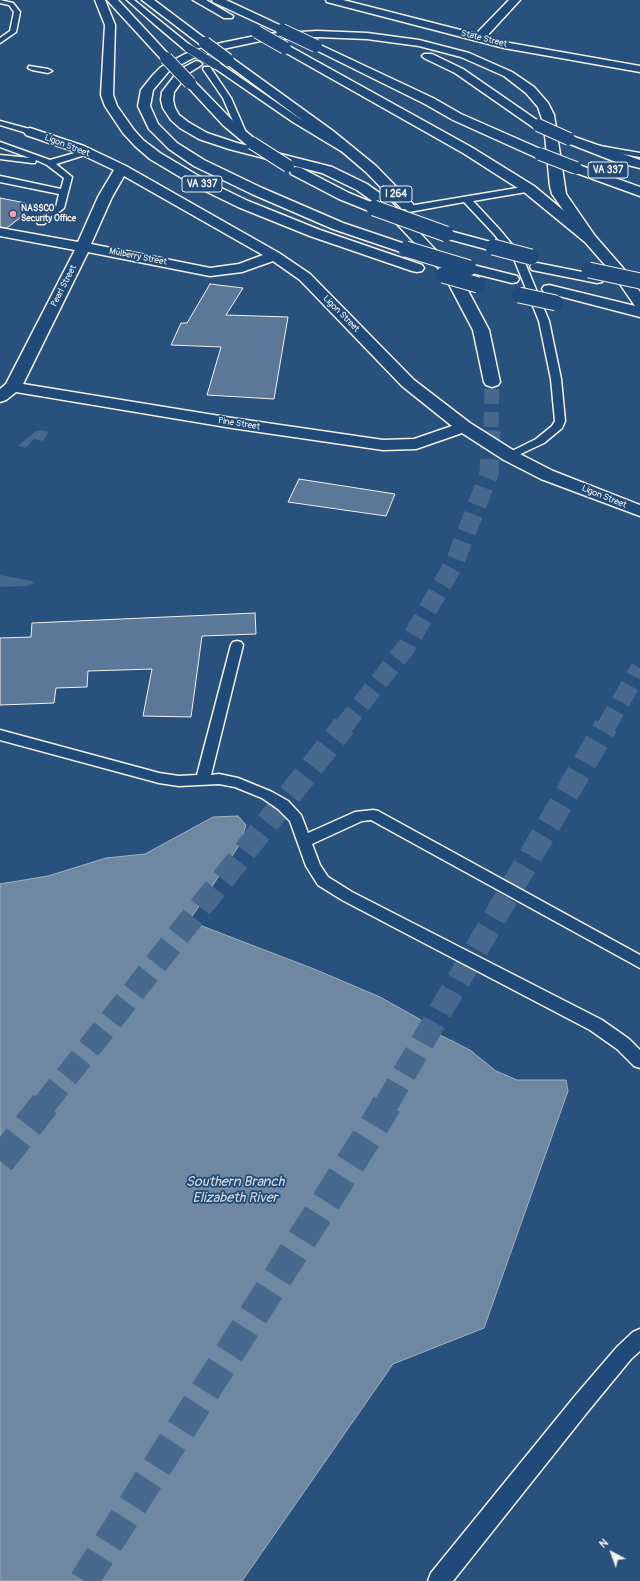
<!DOCTYPE html>
<style>
body{margin:0}
#map{position:relative;width:640px;height:1581px;overflow:hidden;background:#28517e;font-family:Pangolin,sans-serif}
canvas{display:block}
.north{position:absolute;left:592px;top:1533px;width:40px;height:40px;-webkit-text-stroke:3px #1f4a7a;paint-order:stroke;rotate:319deg;font-size:11px;font-weight:700;line-height:16px;text-align:center;color:#f4f1e8}
.north::after{content:'';display:block;margin:auto;width:14px;height:18px;background:#f4f1e8;clip-path:polygon(50% 0,100% 100%,50% 72%,0 100%)}
</style>
<div id="map">
<canvas width="640" height="1581"></canvas>
<div class="north">N</div>
</div>
<script>
const g = document.querySelector('canvas').getContext('2d');
g.lineJoin = 'round';
function paint(path, color) { g.fillStyle = color; g.fill(path, 'evenodd'); }
const poly = rows => new Path2D(rows.map(r => 'M' + r).join(''));
function trace(path, color, width, dash) { g.strokeStyle = color; g.lineWidth = width; g.lineCap = dash ? 'butt' : 'round'; g.setLineDash(dash || []); g.stroke(path); }
function label(font, color, halo, rows, align = 'center') {
  g.font = font + ' Pangolin,sans-serif'; g.lineWidth = 3.5; g.setLineDash([]); g.textBaseline = 'middle'; g.strokeStyle = halo; g.fillStyle = color; for (const [text, x, y, turn = 0] of rows) {
    g.save(); g.translate(x, y); g.rotate((+turn || 0) * Math.PI / 180); g.textAlign = isNaN(turn) ? turn : align; if (halo) g.strokeText(text, 0, 0); g.fillText(text, 0, 0); g.restore();
  }
}
paint(poly([
 [40,430,49,432,43,441,34,439,26,448,19,446,19,445,36,431],
 [0,575,32,581,34,583,27,586,0,587]
]), '#45688e');
const water = poly([
 [238,816,246,825,240,844,189,921,314,969,380,997,421,1020,430,1030,470,1050,496,1071,517,1080,566,1080,568,1091,484,1328,393,1364,242,1581,0,1581,0,884,48,876,106,858,145,854,213,817,238,816]
]);
paint(water, '#6e88a2');
trace(water, '#a4b2be', 1);
const building = poly([
 [0,198,36,205,7,228,0,227,0,198],
 [210,284,243,288,226,315,288,317,274,399,207,395,221,347,171,345,181,323,187,323,210,284],
 [299,479,395,494,386,516,288,502,299,479],
 [255,613,256,634,202,636,191,717,143,716,152,669,88,671,87,687,56,688,54,703,0,705,0,638,31,637,32,623,255,613]
]);
paint(building, '#5b7899');
trace(building, '#f4f1e8', 1);
trace(poly([
 [491,427,492,382]
]), '#47698e', 15, [15, 8]);
trace(poly([
 [343,727,407,646,455,562,489,474,491,426],
 [606,727,640,668]
]), '#47698e', 19, [19, 10]);
trace(poly([
 [44,1105,344,726],
 [386,1105,606,726]
]), '#47698e', 24, [24, 12]);
trace(poly([
 [0,1161,45,1104],
 [84,1581,369,1134,387,1104]
]), '#47698e', 30, [30, 15]);
const lane = poly([
 [0,0,13,3,20,12,16,32,0,43,0,38,10,31,14,12,9,5,0,3,0,0],
 [127,0,134,0,191,46,191,50,185,50,153,23,127,0],
 [213,63,219,63,299,118,348,149,344,151,341,151,293,122,213,67,213,63],
 [29,66,48,69,52,71,48,73,32,70,28,68,29,66],
 [204,67,210,67,231,98,247,135,246,137,243,137,239,135,223,98,203,69,204,67],
 [0,121,33,130,34,132,30,134,0,125,0,121],
 [0,142,50,160,85,150,89,152,88,154,56,164,72,177,64,208,44,224,38,224,37,222,56,207,59,194,0,182,0,176,61,189,64,178,47,165,36,160,35,163,32,163,0,159,0,155,30,158,0,147,0,142],
 [594,145,640,153,640,157,594,149,594,145],
 [529,186,532,187,533,189,532,191,473,201,500,230,523,258,549,321,561,379,565,421,562,428,544,443,510,459,506,458,505,456,506,454,536,439,552,426,555,421,551,379,539,321,514,259,494,234,464,202,409,212,405,209,409,206,529,186],
 [237,641,241,642,243,645,211,775,219,774,238,778,272,792,288,801,301,815,308,833,355,812,373,810,378,811,640,955,640,968,371,820,362,821,312,844,320,865,328,877,352,892,602,1020,629,1039,640,1050,640,1068,634,1066,617,1049,590,1030,342,900,318,885,306,866,290,821,278,809,262,798,235,787,219,784,179,786,159,783,0,740,0,730,159,773,179,776,197,775,231,645,233,642,237,641],
 [640,1329,640,1351,631,1359,589,1410,453,1581,428,1581,431,1573,575,1396,617,1347,633,1332,640,1329]
]);
const street = poly([
 [326,0,343,0,476,34,509,0,520,0,486,37,504,42,640,66,640,72,504,48,327,2,326,0],
 [30,128,84,146,126,166,279,253,310,274,414,380,470,423,516,452,553,471,640,505,640,516,541,479,504,460,462,433,416,449,383,450,232,428,16,392,6,400,0,402,0,389,6,384,75,250,0,236,0,228,78,242,98,197,114,170,76,152,26,135,24,132,26,129,30,128],
 [124,176,263,255,239,264,210,268,91,244,112,197,124,176],
 [88,252,210,276,242,272,273,261,300,280,402,386,452,426,414,439,383,440,232,418,23,384,88,252]
]);
const highway = poly([
 [95,0,105,0,115,25,113,95,117,106,134,130,143,140,160,153,207,181,248,201,320,230,422,265,424,268,422,271,417,272,412,271,310,236,238,207,197,187,150,159,135,146,123,133,105,106,101,95,105,25,95,0],
 [107,0,118,0,170,56,172,58,170,60,162,60,107,0],
 [142,0,154,0,211,43,209,45,201,45,142,0],
 [193,0,206,0,233,16,232,18,224,18,193,0],
 [212,0,226,0,286,28,287,30,285,33,317,31,367,33,419,40,469,53,512,72,534,87,548,103,554,115,566,194,595,236,623,268,640,292,640,317,544,292,542,289,544,286,549,285,635,306,613,274,585,242,524,192,463,153,281,50,279,48,281,46,289,46,471,147,534,186,564,211,552,194,550,186,544,125,542,128,538,129,534,128,455,73,424,58,422,56,424,54,432,54,463,69,544,125,538,107,526,93,504,76,461,57,419,46,367,39,317,37,265,40,223,49,193,58,169,71,153,90,150,106,158,124,177,143,204,160,262,188,343,223,411,246,413,249,411,252,406,253,401,252,333,229,252,194,194,166,169,149,149,129,138,106,141,90,153,75,161,67,185,54,221,43,265,34,280,33,213,2,212,0],
 [316,43,433,98,461,114,545,151,546,154,545,157,540,158,535,157,453,120,425,104,312,48,310,46,316,43],
 [228,57,232,58,333,131,376,166,412,203,414,206,412,209,402,209,366,172,325,137,224,62,222,60,224,58,228,57],
 [196,61,200,62,202,64,200,66,187,74,174,92,173,100,175,108,179,115,188,122,207,133,237,143,332,167,367,184,388,199,444,259,449,260,465,285,489,330,500,382,498,385,492,387,486,385,484,382,473,330,443,273,380,206,381,208,379,211,369,211,339,199,291,174,290,171,291,168,296,167,301,168,349,193,378,205,357,190,322,173,229,149,199,139,180,128,171,120,163,108,161,100,162,92,179,70,196,61],
 [190,79,194,81,231,119,256,140,258,143,256,146,248,146,223,125,186,85,184,83,186,81,190,79],
 [569,135,640,160,640,168,616,162,565,142,563,139,565,136,569,135],
 [576,164,640,187,640,196,571,171,570,168,571,165,576,164],
 [446,230,498,244,500,247,498,250,493,251,441,237,439,234,441,231,446,230],
 [537,263,602,276,604,279,602,282,597,283,532,270,530,267,532,264,537,263],
 [469,264,517,276,519,279,517,282,512,283,464,271,462,268,464,265,469,264]
]);
trace(lane, '#f4f1e8', 3);
trace(street, '#f4f1e8', 3);
trace(highway, '#f4f1e8', 3);
paint(lane, '#1f4a7a');
paint(street, '#1f4a7a');
paint(highway, '#1f4a7a');
const laneBridge = poly([
 [188,48,216,65]
]);
const highwayBridgeFar1 = poly([
 [282,30,316,46],
 [257,32,285,48],
 [205,43,228,60],
 [166,58,190,83],
 [538,125,569,139],
 [252,143,288,166],
 [540,154,576,168]
]);
const highwayBridge = poly([
 [374,208,446,234],
 [493,247,531,257],
 [406,249,469,268],
 [589,270,640,281],
 [443,275,478,285],
 [519,295,556,303]
]);
trace(laneBridge, '#f4f1e8', 9, []);
trace(highwayBridgeFar1, '#f4f1e8', 14, []);
trace(highwayBridge, '#f4f1e8', 17, []);
trace(laneBridge, '#1f4a7a', 8);
trace(highwayBridgeFar1, '#1f4a7a', 12);
trace(highwayBridge, '#1f4a7a', 15);
for (const [x, y, r, color] of [
 [13,214,4,"#ff9aa2"]
]) { const dot = new Path2D(); dot.arc(x, y, r, 0, 2 * Math.PI); g.fillStyle = color; g.fill(dot); trace(dot, '#1f4a7a', 1.5); }
label('9px', '#f4f1e8', '#1f4a7a', [
 ["State Street",484,39,14],
 ["Ligon Street",67,146,21],
 ["Mulberry Street",138,257,11],
 ["Pearl Street",64,286,-63],
 ["Ligon Street",341,314,45],
 ["Pine Street",239,424,9],
 ["Ligon Street",604,497,22]
]);
label('bold 9px', '#f4f1e8', '#1f4a7a', [
 ["NASSCO",21,209],
 ["Security Office",21,219]
], 'left');
for (const [x, y, w] of [
 [608,170,40],
 [202,184,40],
 [396,194,32]
]) { const box = new Path2D(); box.roundRect(x - w / 2, y - 8, w, 16, 3); g.fillStyle = '#1f4a7a'; g.fill(box); trace(box, '#f4f1e8', 1); }
label('bold 10px', '#f4f1e8', null, [
 ["VA 337",608,170],
 ["VA 337",202,184],
 ["I 264",396,194]
]);
label('italic 14px', '#d9dcda', '#1f4a7a', [
 ["Southern Branch",235,1182],
 ["Elizabeth River",235,1198]
]);
</script>
